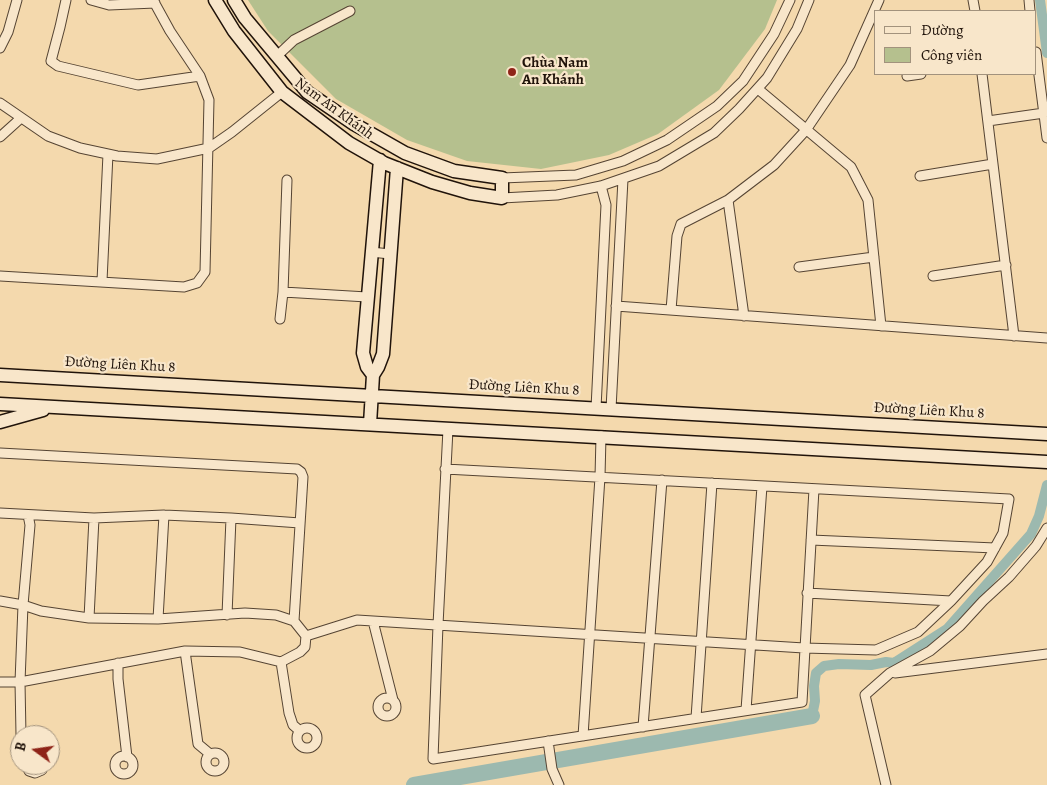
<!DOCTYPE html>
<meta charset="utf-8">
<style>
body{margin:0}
#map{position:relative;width:1047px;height:785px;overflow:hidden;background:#f4d9ad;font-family:Alegreya,serif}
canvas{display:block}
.legend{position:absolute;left:874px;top:10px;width:162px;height:65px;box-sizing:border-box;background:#f8e6ca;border:1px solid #a2927d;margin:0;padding:6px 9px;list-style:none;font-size:15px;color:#20130a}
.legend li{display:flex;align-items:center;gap:10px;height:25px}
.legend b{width:25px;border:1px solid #a2927d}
.north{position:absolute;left:10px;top:725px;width:50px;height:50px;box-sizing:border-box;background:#f8e6ca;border:1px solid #a2927d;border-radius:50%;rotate:284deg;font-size:14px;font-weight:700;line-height:20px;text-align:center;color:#20130a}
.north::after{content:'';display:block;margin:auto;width:18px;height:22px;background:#8f2418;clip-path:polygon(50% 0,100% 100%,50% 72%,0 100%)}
</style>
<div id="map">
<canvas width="1047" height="785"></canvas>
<ul class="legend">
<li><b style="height:6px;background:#f8e6ca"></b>Đường</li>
<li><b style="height:14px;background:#b5c08e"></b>Công viên</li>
</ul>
<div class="north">B</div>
</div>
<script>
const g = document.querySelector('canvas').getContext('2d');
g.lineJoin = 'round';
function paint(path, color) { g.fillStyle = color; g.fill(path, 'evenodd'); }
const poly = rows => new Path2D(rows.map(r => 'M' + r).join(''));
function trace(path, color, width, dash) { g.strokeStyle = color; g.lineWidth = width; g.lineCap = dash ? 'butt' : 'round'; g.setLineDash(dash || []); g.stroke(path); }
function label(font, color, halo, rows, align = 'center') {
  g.font = font + ' Alegreya,serif'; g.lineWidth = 4.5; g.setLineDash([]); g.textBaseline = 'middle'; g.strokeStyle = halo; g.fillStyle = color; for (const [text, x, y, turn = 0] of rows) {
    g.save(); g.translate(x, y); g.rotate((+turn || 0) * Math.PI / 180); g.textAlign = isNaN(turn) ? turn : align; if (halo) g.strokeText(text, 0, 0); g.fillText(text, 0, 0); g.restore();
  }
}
paint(poly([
 [248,0,777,0,765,29,719,90,658,134,609,155,541,169,467,161,407,140,336,99,268,31]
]), '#b5c08e');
trace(poly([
 [1040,0,1047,53],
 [812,716,815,701,814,686,816,673,824,666,839,664,871,665,886,662,894,663,947,629,1031,534,1039,516,1047,485]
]), '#9cb9af', 10);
trace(poly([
 [414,785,812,716]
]), '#9cb9af', 16);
const street = poly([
 [66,0,60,27,51,61,58,66,138,85,200,76],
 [91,0,109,5,155,3],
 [973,0,975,11],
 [1029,0,1030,11],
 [0,48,8,32,17,0],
 [1036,52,1047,138],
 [277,56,294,40,350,11],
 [982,74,1014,336],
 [907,76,921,74],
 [758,89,851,167,868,200,881,326],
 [0,103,48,136,80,148,117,156,157,159,209,148,232,132,282,92],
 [988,121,1044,113],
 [0,137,21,118],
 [920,176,993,164],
 [502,178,576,175,623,161,667,140,717,106,743,81,774,34,790,0],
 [287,180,283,292,367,297],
 [502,198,557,195,601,186,659,166,714,133,739,109,767,78,797,29,809,0],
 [728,200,744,316],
 [371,252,390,254],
 [799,267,874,257],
 [0,276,184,287,197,283,205,272,209,100,200,76,170,31,153,0],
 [933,276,1006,265],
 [102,281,108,154],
 [616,306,1047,338],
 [671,310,677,236,681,224,728,200,774,165,806,130,850,65,879,0],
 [280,319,283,292],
 [596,408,606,205,601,186],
 [611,409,623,179],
 [448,429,438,625,433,759,802,702,814,489],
 [0,453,297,469,301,472,303,477,294,621],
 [0,513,94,518,164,515,231,518,300,523],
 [811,540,995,548],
 [807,593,951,601],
 [0,601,23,605,41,611,89,618,158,619,245,613,276,615,294,621,306,636,305,647,300,652,281,662,240,652,185,651,20,682,0,682],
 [227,615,231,518],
 [89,618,94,518],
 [158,619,164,515],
 [373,621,393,700],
 [306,636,357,620,804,648,876,650,918,632,951,601,987,562,1003,533,1009,499,445,469],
 [185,651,198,744,210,754],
 [281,662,289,713,293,725,300,731],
 [118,663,118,679,127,757],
 [895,673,1047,654],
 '378 707a9 9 0 1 1 18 0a9 9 0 1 1-18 0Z',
 [746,710,762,486],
 [696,718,712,483],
 [643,727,662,480],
 '297 738a10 10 0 1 1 20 0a10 10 0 1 1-20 0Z',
 [21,735,20,682,23,605,30,525,28,515],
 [583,736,600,477,601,436],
 [548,741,552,769,559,785],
 '206 762a9 9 0 1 1 18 0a9 9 0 1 1-18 0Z',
 '115 765a9 9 0 1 1 18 0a9 9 0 1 1-18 0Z',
 [27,765,29,771,35,773,42,770,43,765],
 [886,785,865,695,890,673,930,651,960,626,983,601,1009,577,1036,546,1047,528]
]);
const secondary = poly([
 [215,0,234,31,282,92,349,143,384,163,432,182,470,193,502,198,502,178,454,171,405,153,354,124,307,92,245,18,234,0],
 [0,375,1047,434],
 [373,375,367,367,363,353,380,160],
 [0,404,1047,462],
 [0,422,43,410],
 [370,424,373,375,378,367,383,354,397,168]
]);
trace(street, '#543', 11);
trace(secondary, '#20130a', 15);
trace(street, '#f8e6ca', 9);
trace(secondary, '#f8e6ca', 12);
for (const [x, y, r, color] of [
 [512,72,5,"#8f2418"]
]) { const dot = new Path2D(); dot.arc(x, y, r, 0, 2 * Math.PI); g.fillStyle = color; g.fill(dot); trace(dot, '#f8e6ca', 2); }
label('bold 15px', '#20130a', '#f8e6ca', [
 ["Chùa Nam",522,63],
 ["An Khánh",522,80]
], 'left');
label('15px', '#20130a', '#f8e6ca', [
 ["Nam An Khánh",334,109,36],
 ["Đường Liên Khu 8",120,365,3],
 ["Đường Liên Khu 8",524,388,3],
 ["Đường Liên Khu 8",929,411,3]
]);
</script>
